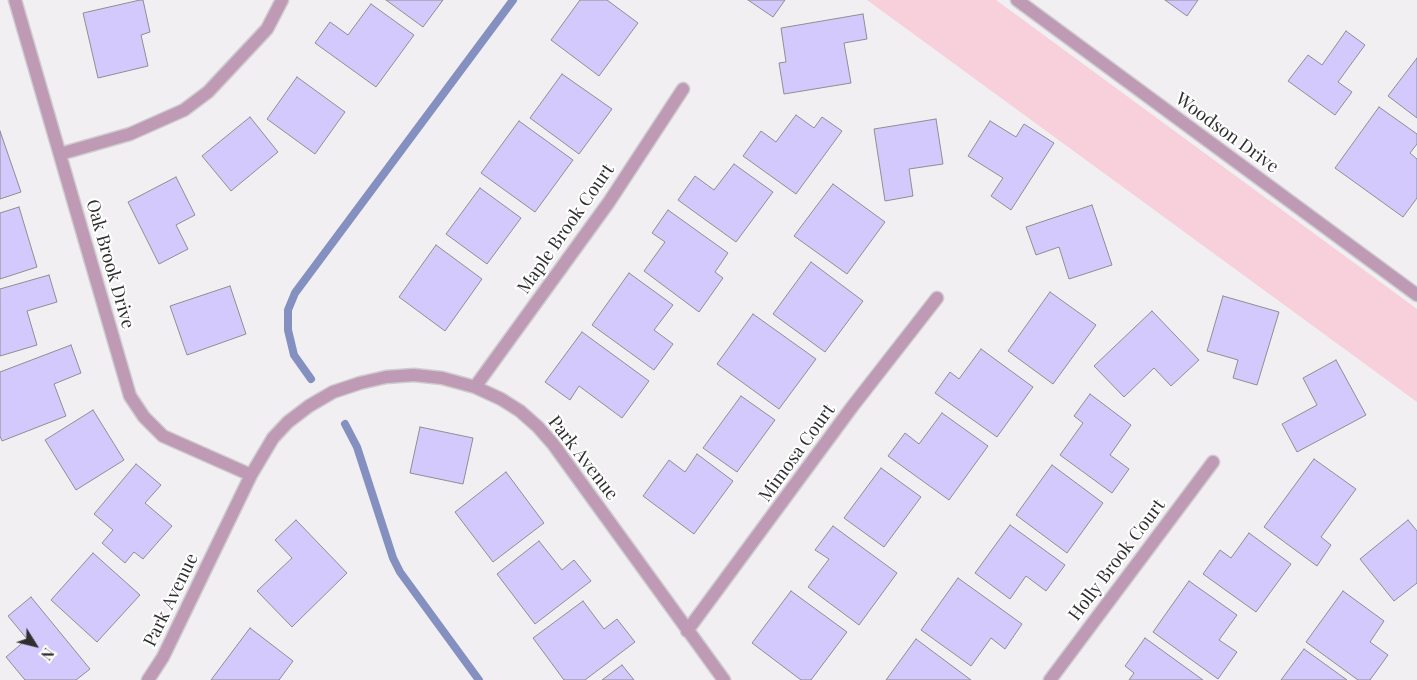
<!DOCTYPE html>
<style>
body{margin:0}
#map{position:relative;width:1417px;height:680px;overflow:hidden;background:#f1eff2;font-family:"Playfair Display",serif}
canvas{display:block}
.north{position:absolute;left:10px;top:620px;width:50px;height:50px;-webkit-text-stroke:4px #fff;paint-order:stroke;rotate:126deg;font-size:14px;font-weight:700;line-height:20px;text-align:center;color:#302f30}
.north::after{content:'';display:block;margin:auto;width:18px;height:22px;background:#302f30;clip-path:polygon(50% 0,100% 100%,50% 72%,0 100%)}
</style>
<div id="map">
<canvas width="1417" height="680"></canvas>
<div class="north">N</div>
</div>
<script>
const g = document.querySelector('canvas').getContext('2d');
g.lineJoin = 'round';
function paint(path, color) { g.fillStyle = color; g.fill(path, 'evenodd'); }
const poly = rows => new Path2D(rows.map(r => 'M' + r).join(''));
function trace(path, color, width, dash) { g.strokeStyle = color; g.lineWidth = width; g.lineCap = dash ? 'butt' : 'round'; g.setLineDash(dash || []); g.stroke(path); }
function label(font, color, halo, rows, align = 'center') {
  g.font = font + ' "Playfair Display",serif'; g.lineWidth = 4.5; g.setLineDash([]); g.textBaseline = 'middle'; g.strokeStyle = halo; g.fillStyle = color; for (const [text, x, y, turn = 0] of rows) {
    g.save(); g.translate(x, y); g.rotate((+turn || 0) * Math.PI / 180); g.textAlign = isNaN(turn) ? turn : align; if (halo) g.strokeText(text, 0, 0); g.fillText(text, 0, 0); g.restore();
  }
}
paint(poly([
 [867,0,996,0,1417,309,1417,402]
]), '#f8d0dc');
trace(poly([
 [311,379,294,355,288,330,288,310,295,293,513,0],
 [345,424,357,447,393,558,400,572,479,680]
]), '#8490c0', 8);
const building = poly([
 [140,0,143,0,150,32,141,35,148,66,98,78,83,13,140,0],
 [386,0,443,0,423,27,386,0],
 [580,0,607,0,638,23,599,76,551,40,580,0],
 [748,0,785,0,773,17,748,0],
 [1165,0,1198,0,1187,16,1165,0],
 [371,4,414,35,376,87,315,43,330,22,348,35,371,4],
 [863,14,867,39,844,43,851,83,784,94,779,63,786,62,781,28,863,14],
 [1346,31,1365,45,1338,82,1352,92,1335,115,1288,81,1308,55,1322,65,1346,31],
 [1417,58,1417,118,1388,96,1417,58],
 [562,74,612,109,579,154,530,118,562,74],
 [297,77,345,112,315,154,267,119,297,77],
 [1379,107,1417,134,1417,144,1410,153,1417,159,1417,198,1403,217,1335,168,1379,107],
 [796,115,814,128,822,117,842,131,796,194,743,156,761,131,776,142,796,115],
 [250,117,278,152,231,191,202,156,250,117],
 [936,119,943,164,909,169,913,196,885,201,874,129,936,119],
 [519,121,573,160,535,212,481,173,519,121],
 [990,121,1016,137,1024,124,1054,143,1011,210,991,196,1003,178,968,156,990,121],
 [0,131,21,192,0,199,0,131],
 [734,164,773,192,736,242,678,200,695,176,714,190,734,164],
 [176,177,195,215,176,225,188,249,159,264,128,202,176,177],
 [833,184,885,222,847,274,794,236,833,184],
 [480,188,521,218,487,264,446,234,480,188],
 [1092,205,1112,265,1069,279,1059,247,1036,255,1026,227,1092,205],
 [19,207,37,267,0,279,0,213,19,207],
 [668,210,728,253,715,272,723,278,699,312,644,271,665,242,652,233,668,210],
 [436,245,482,279,445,331,399,297,436,245],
 [811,262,863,301,825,352,773,314,811,262],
 [629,273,673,305,654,330,673,344,654,370,592,325,629,273],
 [49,275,57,302,27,311,37,345,0,356,0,289,49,275],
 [230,286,246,334,187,355,170,306,230,286],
 [1050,292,1096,325,1053,384,1008,351,1050,292],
 [1223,296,1279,312,1257,385,1233,378,1238,360,1207,351,1223,296],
 [1152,311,1199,360,1171,386,1154,368,1124,397,1094,366,1152,311],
 [753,314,816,359,779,409,717,364,753,314],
 [582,332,649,381,622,418,579,386,570,400,545,382,582,332],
 [71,345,81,373,54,384,66,416,2,441,0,436,0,372,71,345],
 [981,349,1033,387,997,437,935,393,950,372,959,379,981,349],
 [1336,360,1366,415,1297,452,1282,424,1317,405,1303,378,1336,360],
 [1090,394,1131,425,1110,455,1129,469,1112,493,1060,455,1083,423,1074,416,1090,394],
 [741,396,775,420,737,472,703,448,741,396],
 [93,410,124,460,76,490,45,440,93,410],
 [942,413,988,446,949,500,888,456,905,433,919,444,942,413],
 [420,427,473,438,463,484,410,473,420,427],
 [697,454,733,481,694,534,643,496,669,460,685,472,697,454],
 [1314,459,1356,489,1321,537,1331,545,1317,566,1264,527,1314,459],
 [136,464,161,485,145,503,172,526,143,559,134,552,125,563,102,543,113,530,94,514,136,464],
 [1052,465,1103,503,1067,553,1016,515,1052,465],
 [881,468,921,497,884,547,844,518,881,468],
 [506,472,544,523,493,562,455,512,506,472],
 [296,520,347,573,292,627,257,591,292,558,275,540,296,520],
 [1408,520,1417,531,1417,583,1394,601,1360,559,1408,520],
 [1010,525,1065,565,1046,591,1026,576,1010,599,975,573,1010,525],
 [833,526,897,573,859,625,808,587,829,559,815,550,833,526],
 [1249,533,1291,564,1256,612,1203,574,1220,550,1231,558,1249,533],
 [539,541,562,570,574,560,591,581,535,624,497,574,539,541],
 [93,553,140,595,97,642,51,600,93,553],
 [958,578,1022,624,1005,649,991,638,971,666,921,630,958,578],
 [1189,581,1237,615,1219,640,1237,652,1218,679,1153,632,1189,581],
 [791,591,847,632,811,680,801,680,752,643,791,591],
 [1343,591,1384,621,1370,642,1388,655,1370,680,1358,680,1306,642,1343,591],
 [31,597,90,669,76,680,25,680,6,657,27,639,8,616,31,597],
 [583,601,604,629,617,619,635,642,585,680,564,680,533,638,583,601],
 [250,628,293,661,279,680,211,680,250,628],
 [1145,638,1203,680,1129,680,1134,673,1125,666,1145,638],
 [916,639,971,680,886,680,916,639],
 [1304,649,1347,680,1281,680,1304,649],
 [622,665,634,680,602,680,622,665]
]);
paint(building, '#d3c9fd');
trace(building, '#8f8e91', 1);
const street = poly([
 [15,0,130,396,144,417,163,436,251,475],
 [1017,0,1417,295],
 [60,154,130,134,184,110,208,92,267,29,282,0],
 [475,387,609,202,683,89],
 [687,631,852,407,937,298],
 [148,680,163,657,251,475,273,438,288,422,309,406,333,392,360,383,386,377,414,375,442,378,475,387,501,399,520,411,538,427,553,444,724,680],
 [1050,680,1213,462]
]);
trace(street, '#cecccf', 15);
trace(street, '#bf9ab4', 12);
label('18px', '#302f30', '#fff', [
 ["Woodson Drive",1227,133,36],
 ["Maple Brook Court",566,229,-55],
 ["Oak Brook Drive",110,264,74],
 ["Mimosa Court",797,453,-54],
 ["Park Avenue",583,458,52],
 ["Holly Brook Court",1117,560,-53],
 ["Park Avenue",171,600,-64]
]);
</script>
